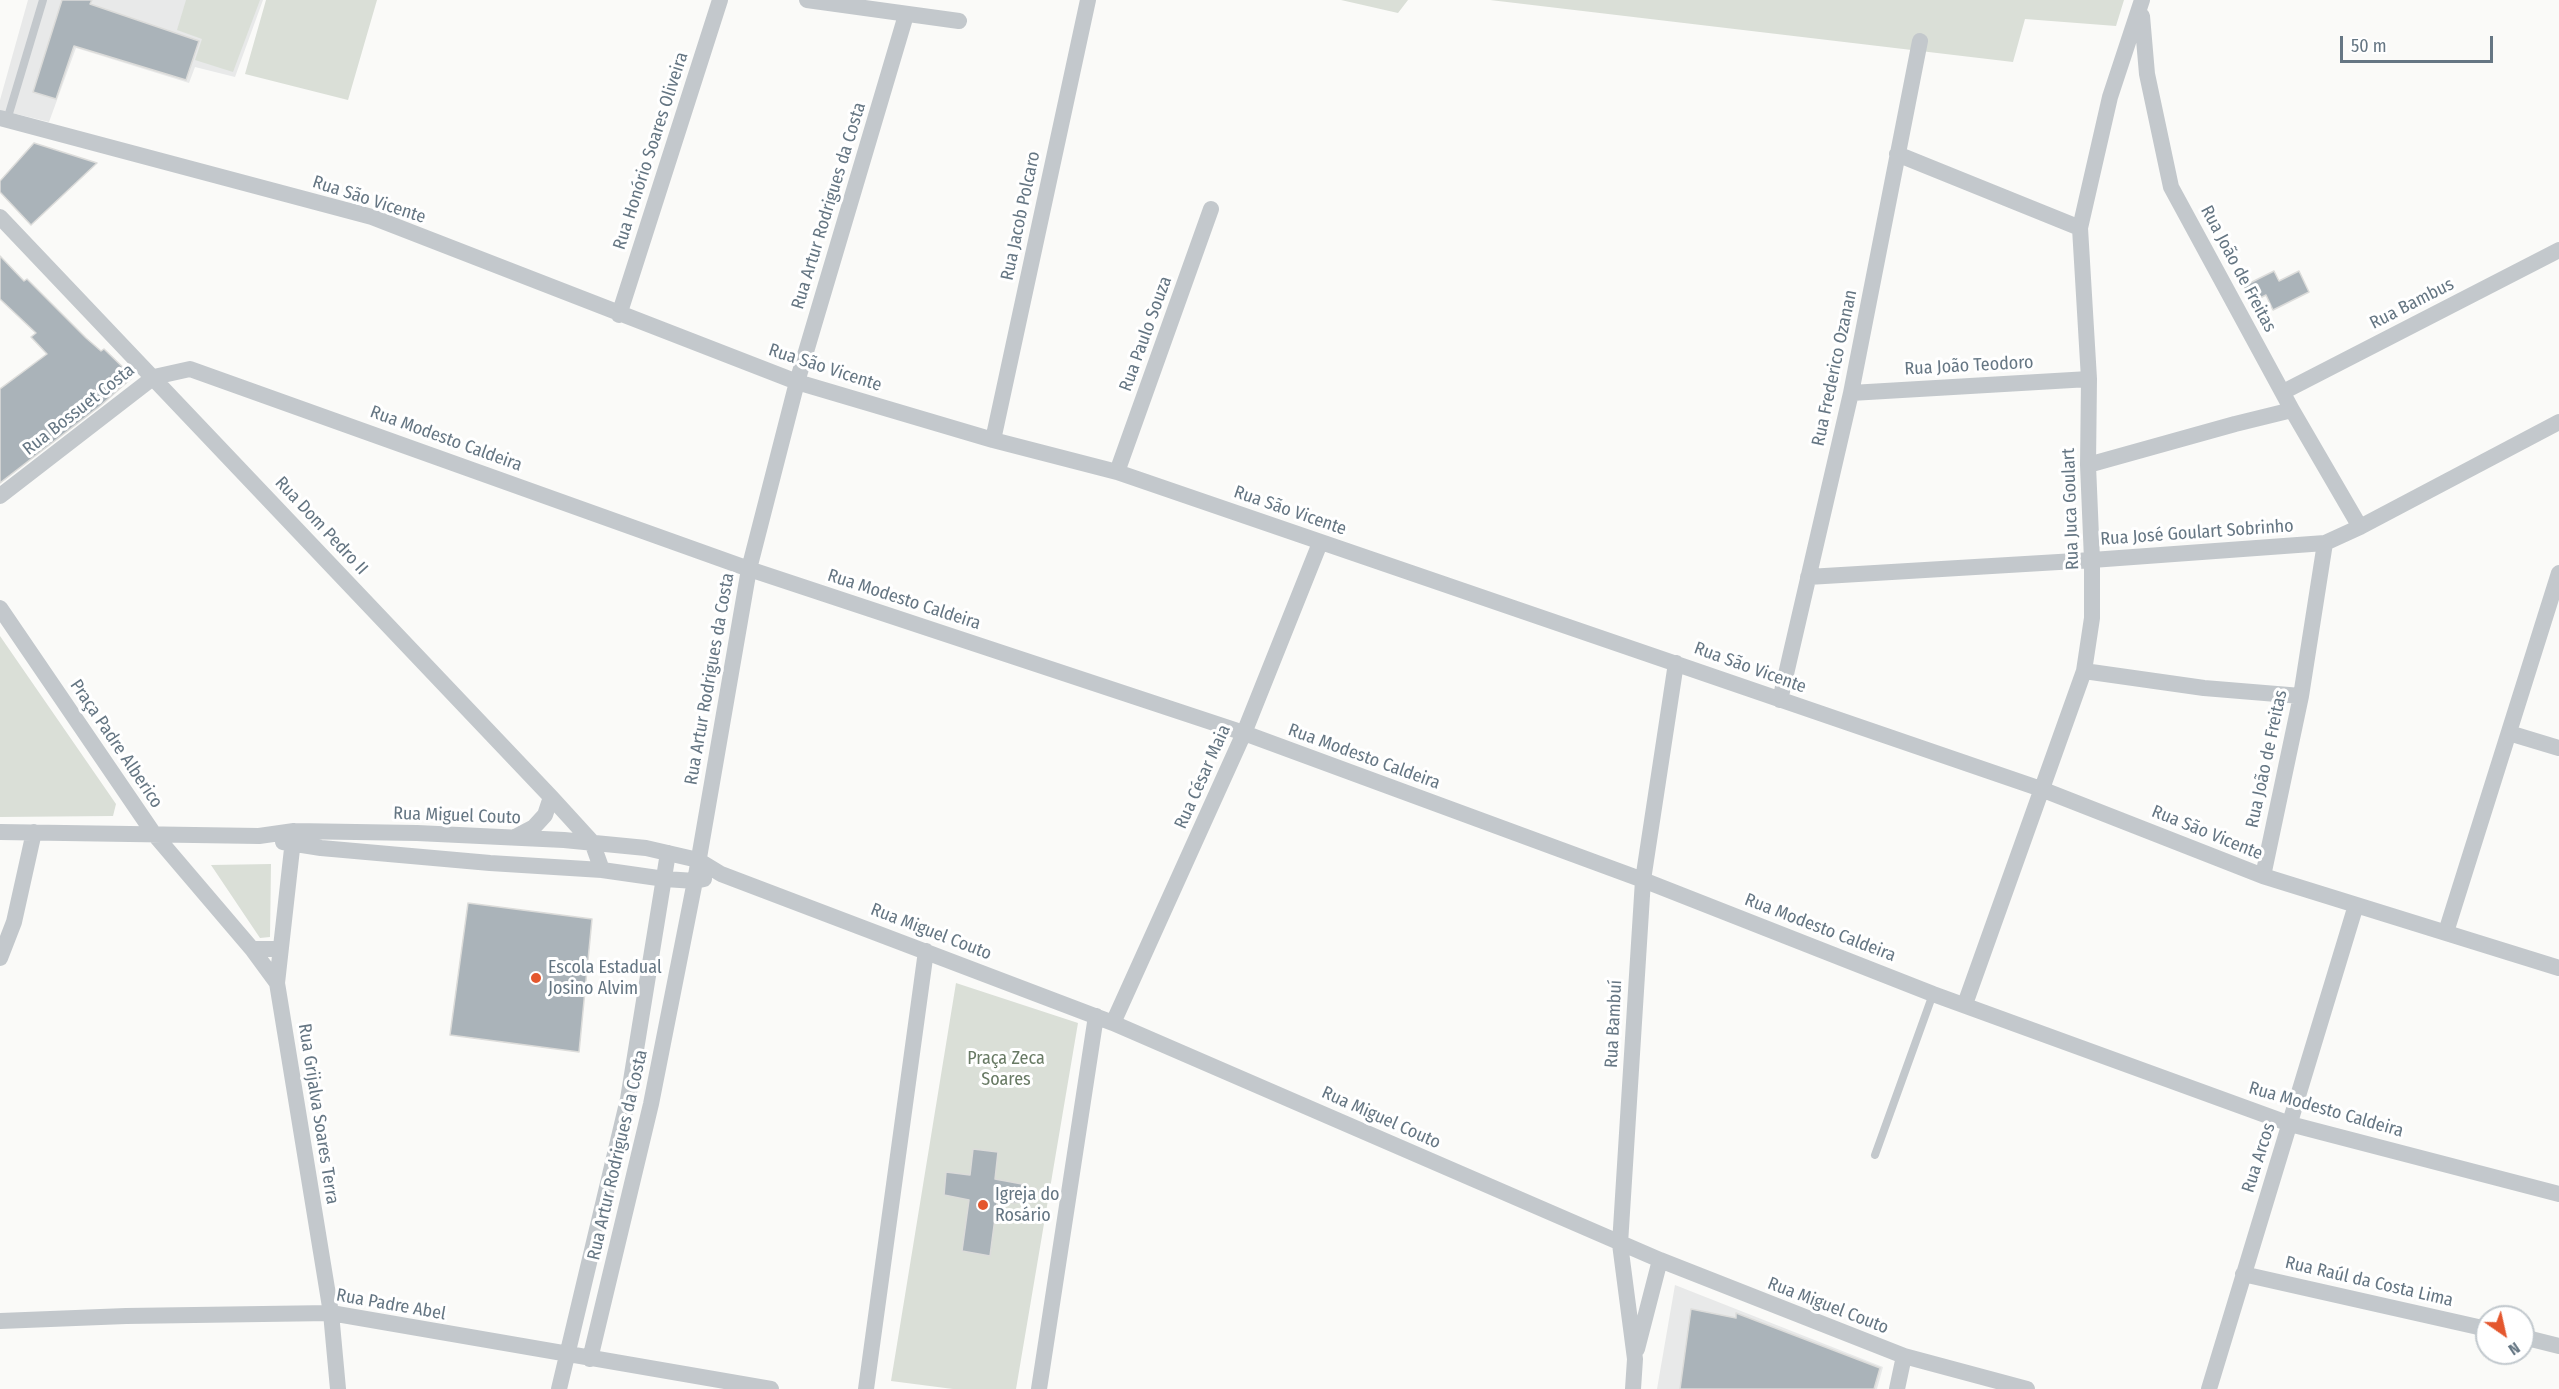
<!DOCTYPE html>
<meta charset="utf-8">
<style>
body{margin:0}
#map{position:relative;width:2559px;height:1389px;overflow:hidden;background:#fafaf8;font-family:"Fira Sans Condensed",sans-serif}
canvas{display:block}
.north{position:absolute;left:2475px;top:1305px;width:60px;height:60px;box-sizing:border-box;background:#fff;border:2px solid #c1c8cd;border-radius:50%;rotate:146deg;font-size:16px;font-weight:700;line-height:24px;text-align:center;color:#657683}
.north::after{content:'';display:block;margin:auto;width:21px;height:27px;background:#e4572e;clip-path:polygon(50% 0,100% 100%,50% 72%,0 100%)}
.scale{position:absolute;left:2340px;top:36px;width:153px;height:27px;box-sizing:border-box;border:3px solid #657683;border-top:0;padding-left:8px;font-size:18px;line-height:21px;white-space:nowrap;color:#657683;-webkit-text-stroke:4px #fff;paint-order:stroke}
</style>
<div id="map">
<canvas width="2559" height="1389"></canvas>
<div class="north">N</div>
<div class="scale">50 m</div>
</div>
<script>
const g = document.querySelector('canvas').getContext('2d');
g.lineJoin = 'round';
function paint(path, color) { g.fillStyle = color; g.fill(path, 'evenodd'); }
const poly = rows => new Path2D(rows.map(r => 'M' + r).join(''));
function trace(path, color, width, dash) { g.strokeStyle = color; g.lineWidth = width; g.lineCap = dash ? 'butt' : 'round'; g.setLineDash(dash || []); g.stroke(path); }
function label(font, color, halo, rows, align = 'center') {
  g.font = font + ' "Fira Sans Condensed",sans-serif'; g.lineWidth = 6; g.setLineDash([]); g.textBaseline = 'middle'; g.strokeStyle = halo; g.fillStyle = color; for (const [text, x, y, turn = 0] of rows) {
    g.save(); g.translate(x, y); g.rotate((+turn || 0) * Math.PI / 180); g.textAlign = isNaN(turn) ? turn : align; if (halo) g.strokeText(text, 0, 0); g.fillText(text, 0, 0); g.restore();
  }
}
paint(poly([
 [28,0,263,0,235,77,195,67,189,83,76,48,49,122,0,110,0,100],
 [1675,1285,1883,1367,1877,1389,1657,1389]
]), '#e8e9e9');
paint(poly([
 [186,0,260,0,233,72,195,60,202,39,177,30],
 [266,0,377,0,348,100,245,74],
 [1341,0,1408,0,1398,13],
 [1490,0,2124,0,2116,26,2025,19,2013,62],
 [0,636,116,804,113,816,0,817],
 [271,864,270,937,260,938,211,865],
 [956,983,1078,1023,1016,1389,953,1389,891,1381]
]), '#dadfd7');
const building = poly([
 [62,0,92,0,90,4,199,41,186,80,74,46,56,99,33,92,62,0],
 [34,143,97,163,31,225,0,192,0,181,34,143],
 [0,256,24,281,27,279,86,338,101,351,104,349,133,377,100,406,0,483,0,389,47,354,31,337,36,333,0,299,0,256],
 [2274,271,2279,281,2299,271,2309,292,2273,310,2266,295,2252,302,2244,286,2274,271],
 [468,903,592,919,579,1052,450,1035,468,903],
 [973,1149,998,1152,995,1179,1022,1184,1018,1203,997,1203,990,1256,962,1251,969,1200,944,1195,946,1172,970,1175,973,1149],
 [1691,1309,1736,1318,1736,1313,1880,1368,1874,1389,1680,1389,1691,1309]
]);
paint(building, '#aab3b9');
trace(building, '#dcdcda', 1.5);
trace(poly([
 [7,120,43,0],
 [1875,1155,1933,994]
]), '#c3c8cc', 8);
trace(poly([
 [807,0,959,21],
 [2142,16,2147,74,2171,187,2292,410,2360,527],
 [0,118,372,217,797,382,993,440,1117,472,2041,789,2263,876,2559,968],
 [1897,154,2080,228],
 [0,217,551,797,592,842,602,870],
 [619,315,720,0],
 [2283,392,2559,250],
 [1851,393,2089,379],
 [993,440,1088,0],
 [2088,465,2235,424,2292,410],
 [1117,472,1211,209],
 [0,496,154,377,190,369,749,569,1244,733,1643,880,1933,994,2290,1124,2559,1194],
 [1808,577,2092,560,2325,543,2360,527,2559,422],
 [0,608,154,834,252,949,279,949],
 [2084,671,2204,688,2301,696],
 [1780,700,1851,393,1920,41],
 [2509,733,2559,748],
 [294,831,277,983,331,1313,338,1389],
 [0,832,259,836,294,831,417,833,564,840,646,848,698,860,721,874,1113,1023,1660,1260,1904,1356,2027,1389],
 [515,837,534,827,545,815,551,797],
 [283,842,321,848,490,863,602,870,665,879,695,881,704,879],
 [2263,876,2301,696,2325,543],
 [2446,932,2559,573],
 [252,949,277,983],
 [0,958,14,922,34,832],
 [1965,1004,2084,671,2092,618,2092,560,2088,465,2089,379,2080,228,2110,97,2142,0],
 [1113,1023,1244,733,1320,543],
 [2243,1274,2487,1329],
 [0,1321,126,1316,331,1313,771,1389],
 [2523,1337,2559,1346],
 [1637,1349,1660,1260],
 [590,1359,651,1104,695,881,749,569,797,382,906,15],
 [559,1389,628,1099,668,853],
 [866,1389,926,951],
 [1039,1389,1096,1016],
 [1633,1389,1635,1359,1620,1244,1643,880,1676,663],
 [1897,1389,1904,1356],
 [2209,1389,2356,905]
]), '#c3c8cc', 16);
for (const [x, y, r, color] of [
 [536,978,6,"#e4572e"],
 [983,1205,6,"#e4572e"]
]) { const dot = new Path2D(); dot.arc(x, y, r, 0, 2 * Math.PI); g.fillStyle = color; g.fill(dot); trace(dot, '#fff', 2); }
label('18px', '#657683', '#fff', [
 ["Rua Honório Soares Oliveira",651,151,-72],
 ["Rua São Vicente",369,200,18],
 ["Rua Artur Rodrigues da Costa",829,206,-73],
 ["Rua Jacob Polcaro",1021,216,-78],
 ["Rua João de Freitas",2238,269,62],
 ["Rua Bambus",2412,304,-27],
 ["Rua Paulo Souza",1146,334,-70],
 ["Rua João Teodoro",1969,366,-3],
 ["Rua São Vicente",825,368,18],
 ["Rua Frederico Ozanan",1835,368,-78],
 ["Rua Bossuet Costa",79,410,-38],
 ["Rua Modesto Caldeira",446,439,20],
 ["Rua Juca Goulart",2071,509,-92],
 ["Rua São Vicente",1290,511,19],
 ["Rua Dom Pedro II",321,526,47],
 ["Rua José Goulart Sobrinho",2197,533,-4],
 ["Rua Modesto Caldeira",904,600,18],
 ["Rua São Vicente",1750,668,20],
 ["Rua Artur Rodrigues da Costa",710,679,-80],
 ["Praça Padre Alberico",116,744,56],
 ["Rua Modesto Caldeira",1364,757,20],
 ["Rua João de Freitas",2267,759,-78],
 ["Rua César Maia",1203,777,-66],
 ["Rua Miguel Couto",457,816,2],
 ["Rua São Vicente",2207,833,22],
 ["Rua Modesto Caldeira",1820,928,21],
 ["Rua Miguel Couto",931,932,21],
 ["Rua Bambuí",1614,1024,-87],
 ["Rua Modesto Caldeira",2326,1110,16],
 ["Rua Grijalva Soares Terra",318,1114,81],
 ["Rua Miguel Couto",1381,1118,24],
 ["Rua Artur Rodrigues da Costa",618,1155,-77],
 ["Rua Arcos",2259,1158,-72],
 ["Rua Raúl da Costa Lima",2369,1282,13],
 ["Rua Padre Abel",391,1305,10],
 ["Rua Miguel Couto",1828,1306,21]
]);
label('18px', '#657683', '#fff', [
 ["Escola Estadual",548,968],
 ["Josino Alvim",548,989],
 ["Igreja do",995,1195],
 ["Rosário",995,1216]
], 'left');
label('18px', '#687a64', '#fff', [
 ["Praça Zeca",1006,1059],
 ["Soares",1006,1080]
]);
</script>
